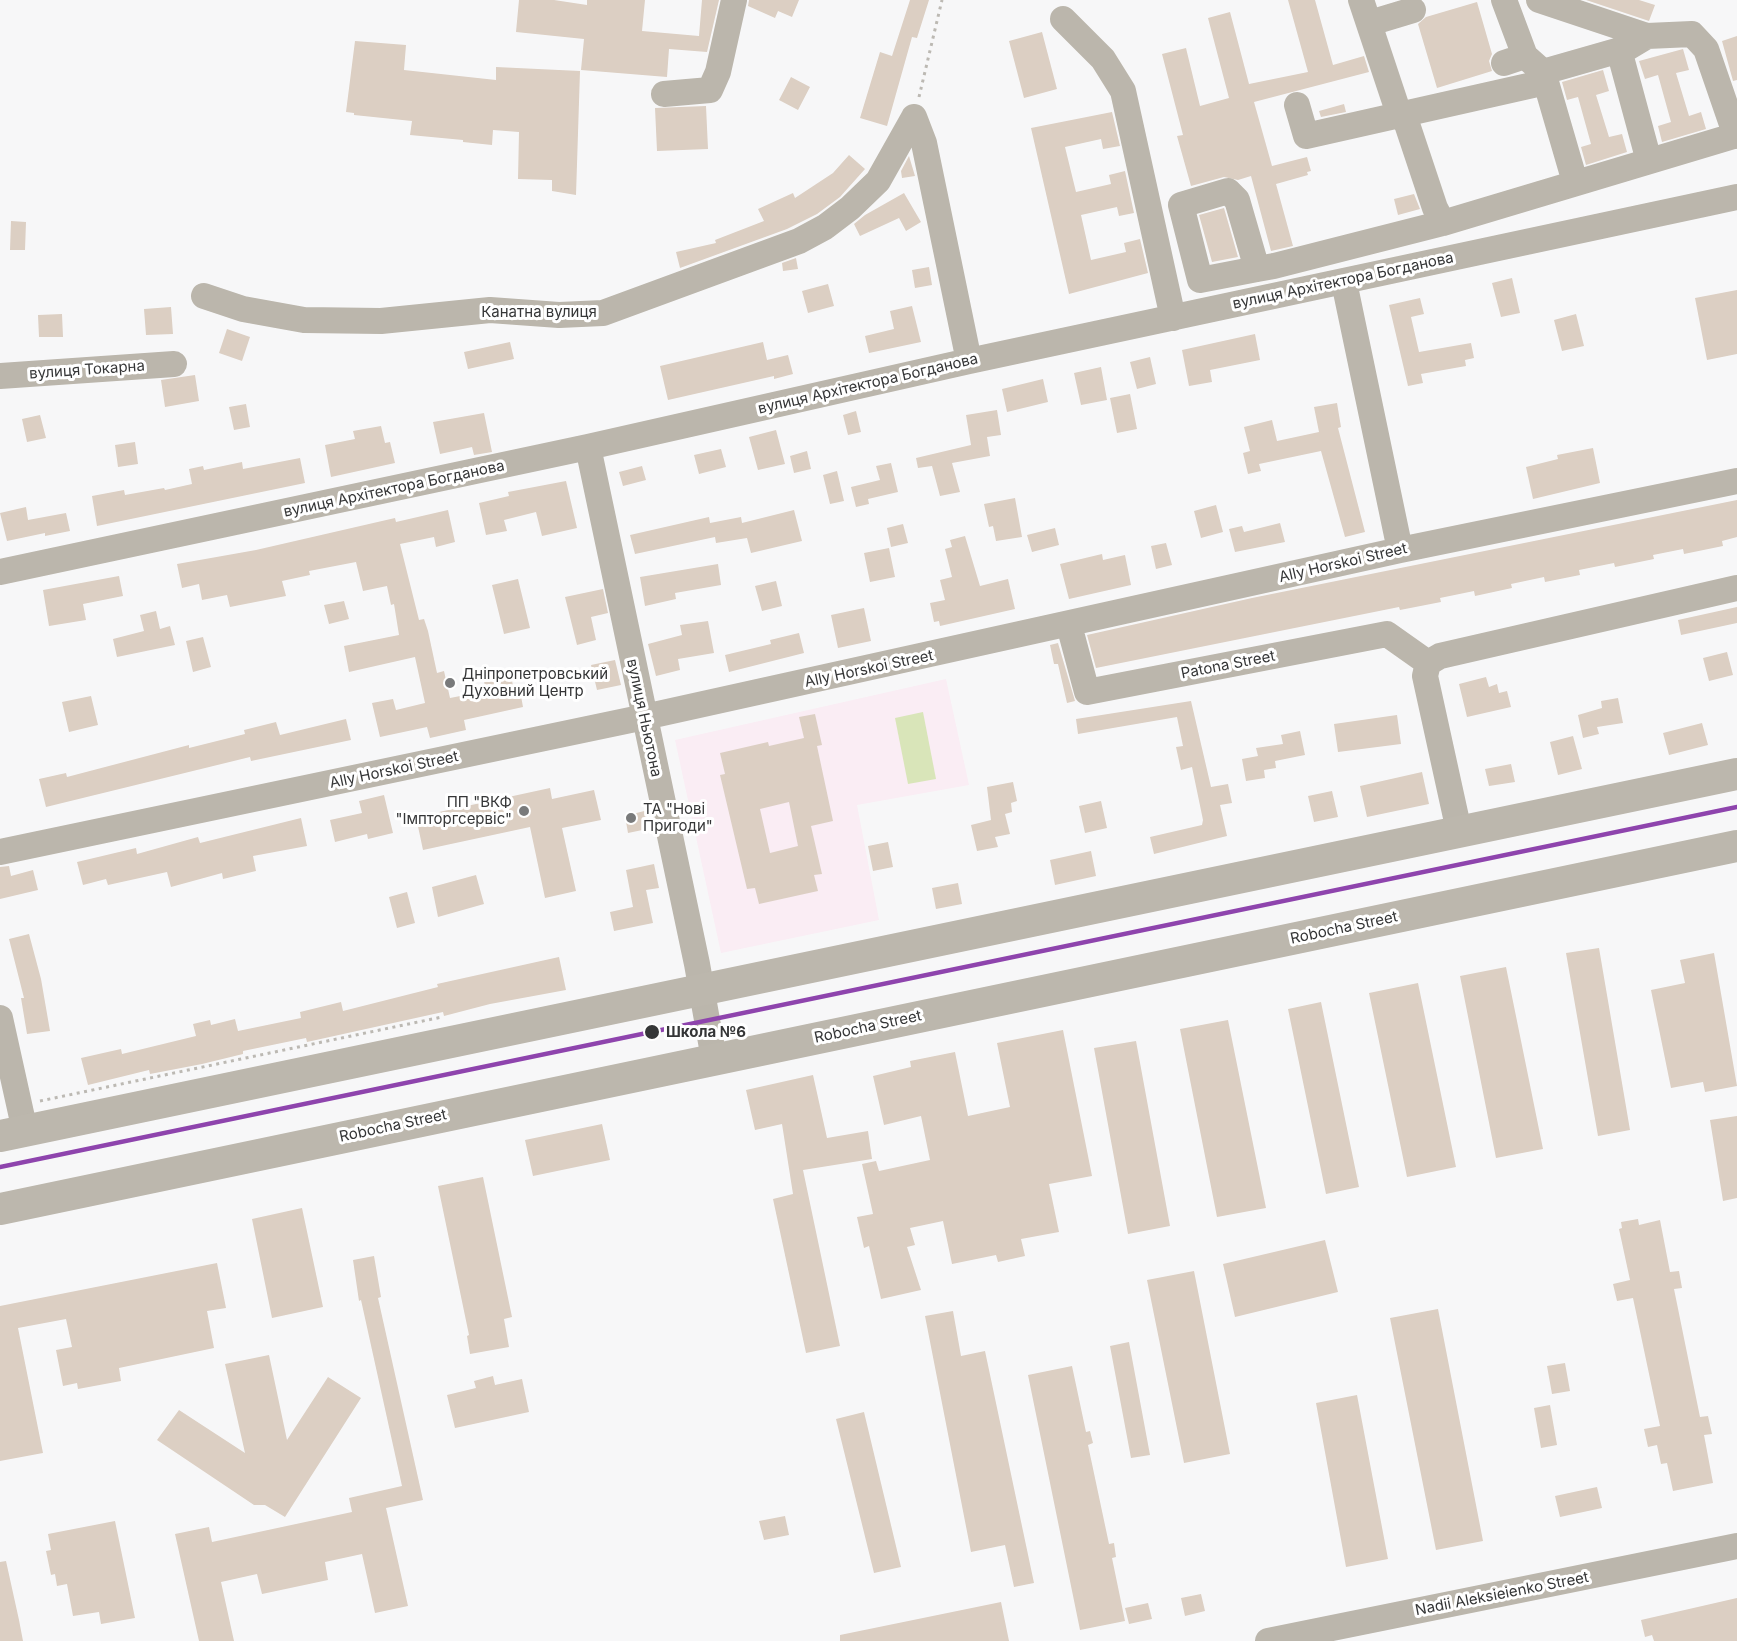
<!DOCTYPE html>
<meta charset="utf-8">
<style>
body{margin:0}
canvas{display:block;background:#f7f7f8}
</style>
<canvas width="1737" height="1641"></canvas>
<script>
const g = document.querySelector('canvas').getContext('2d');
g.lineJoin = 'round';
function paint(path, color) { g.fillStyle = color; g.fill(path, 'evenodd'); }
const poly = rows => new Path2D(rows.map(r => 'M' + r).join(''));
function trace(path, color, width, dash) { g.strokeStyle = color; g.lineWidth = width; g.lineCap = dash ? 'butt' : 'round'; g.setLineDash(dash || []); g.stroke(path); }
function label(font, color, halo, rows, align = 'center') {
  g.font = font + ' Inter,sans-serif'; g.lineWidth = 6; g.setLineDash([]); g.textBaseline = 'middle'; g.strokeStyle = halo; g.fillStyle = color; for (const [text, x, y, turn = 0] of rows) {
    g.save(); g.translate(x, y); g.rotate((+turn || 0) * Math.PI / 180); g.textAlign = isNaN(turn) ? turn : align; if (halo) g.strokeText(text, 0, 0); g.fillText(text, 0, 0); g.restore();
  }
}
paint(poly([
 [946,679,969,785,857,805,879,920,721,953,675,740]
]), '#faedf4');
paint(poly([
 [923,712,936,779,908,784,895,718]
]), '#d9e5b9');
paint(poly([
 [519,0,554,0,587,5,587,0,645,0,642,31,699,36,702,0,719,0,707,52,669,49,667,77,581,70,584,39,516,32],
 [749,0,799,0,792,17,778,11,775,18,748,6],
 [910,0,929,0,917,38,912,37,887,126,860,118,880,52,892,56],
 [1288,0,1315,0,1333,65,1364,56,1369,72,1254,102,1272,166,1307,157,1311,171,1307,172,1308,175,1276,184,1293,246,1271,251,1251,176,1238,180,1224,177,1191,186,1177,136,1183,135,1162,54,1186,48,1200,106,1229,98,1208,18,1230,12,1249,84,1308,72],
 [1586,0,1639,0,1655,5,1649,21],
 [1477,2,1492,54,1489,61,1492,71,1437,88,1418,24,1426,17],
 [1042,32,1057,89,1024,98,1009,41],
 [1737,36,1737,80,1733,81,1722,41],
 [355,41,406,45,404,70,496,80,496,67,580,71,576,195,552,191,552,180,518,179,519,132,493,130,492,145,463,142,463,140,410,135,412,121,354,115,354,113,346,112],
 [1683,49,1689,70,1676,73,1689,116,1701,112,1706,129,1662,142,1658,126,1671,122,1658,75,1645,79,1639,61],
 [1603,70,1609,91,1596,95,1609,137,1622,134,1627,152,1586,165,1581,147,1591,144,1578,97,1567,100,1562,82],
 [791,77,810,87,798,110,779,100],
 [1344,104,1346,112,1321,117,1319,111],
 [706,106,708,149,657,151,655,108],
 [1112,112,1120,146,1103,149,1101,139,1065,147,1076,192,1111,184,1109,175,1125,171,1134,213,1119,216,1117,207,1081,215,1091,260,1126,252,1124,243,1140,239,1148,273,1069,294,1031,128],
 [849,155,865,169,840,197,817,214,787,229,680,268,676,252,716,243,715,240,764,221,758,209,793,193,795,198,833,173],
 [909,156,915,176,902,178,901,171],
 [904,193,921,222,906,231,899,218,860,236,854,224,865,215],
 [1414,194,1420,209,1398,215,1394,199],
 [1224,208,1238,257,1212,262,1199,215],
 [11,221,26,222,25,250,10,250],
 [796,258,798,269,783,271,782,263],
 [929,267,932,285,915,288,912,270],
 [1512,278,1520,313,1501,317,1492,283],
 [828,284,834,306,808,313,802,291],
 [1737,290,1737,354,1707,360,1695,298],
 [1420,298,1424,314,1411,317,1419,352,1471,343,1474,358,1465,360,1466,366,1421,374,1423,383,1408,386,1389,305],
 [912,306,921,342,869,353,865,336,894,329,890,311],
 [171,307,173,334,146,335,144,309],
 [62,314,63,337,39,337,38,315],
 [1576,314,1584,346,1562,351,1554,320],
 [227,329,250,337,242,361,219,353],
 [1255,334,1260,360,1210,370,1212,382,1189,386,1182,350],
 [510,342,514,359,468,369,464,352],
 [763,342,767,360,788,355,793,374,774,379,774,376,668,400,660,366],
 [1150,357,1156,384,1137,389,1130,362],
 [1101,367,1107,400,1081,405,1074,373],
 [195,375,199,401,165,407,161,380],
 [1043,379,1048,402,1007,412,1002,389],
 [1130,394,1137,429,1117,433,1110,398],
 [1337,403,1341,427,1338,428,1365,532,1345,537,1321,451,1259,464,1261,471,1248,474,1243,453,1250,451,1244,427,1272,420,1277,441,1319,432,1314,407],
 [246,404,250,427,234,430,229,407],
 [997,410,1001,435,987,437,990,456,952,463,960,492,940,496,932,466,918,468,916,458,971,445,966,415],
 [856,411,861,432,848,435,843,415],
 [484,413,492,452,474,455,472,447,440,454,433,422],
 [40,415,46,438,27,442,22,419],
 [381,426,385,443,390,442,395,463,331,477,325,445,355,439,353,431],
 [776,430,785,464,758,470,749,437],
 [135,442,138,464,118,467,115,445],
 [1593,448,1600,483,1533,499,1526,467,1558,459,1557,455],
 [721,449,726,467,699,474,694,455],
 [807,451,811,469,794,473,790,456],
 [300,458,305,483,97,526,92,496,124,490,125,495,164,488,165,490,192,484,189,469,203,466,204,470,242,462,243,469],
 [891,463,898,492,868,499,869,504,856,507,851,487,880,480,876,466],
 [642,466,646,480,623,486,619,472],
 [837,471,844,501,830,504,823,475],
 [566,481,577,528,542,536,536,512,504,520,507,531,486,535,479,503,509,496,508,492],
 [1015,498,1022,537,996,541,993,526,989,527,984,504],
 [1737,500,1737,537,1722,541,1723,546,1684,554,1683,549,1653,555,1654,559,1615,567,1614,563,1579,570,1580,575,1545,582,1544,577,1511,584,1512,588,1475,596,1474,591,1440,598,1441,602,1400,610,1399,607,1096,668,1087,635,1252,598],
 [1216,505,1223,532,1201,538,1194,511],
 [26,507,28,520,66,513,70,531,45,536,45,533,7,541,0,513],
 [448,510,455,542,436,547,434,537,400,544,419,620,424,619,428,631,437,673,444,671,450,698,486,691,484,681,511,675,513,686,519,685,523,707,464,720,466,730,430,738,427,727,380,737,372,703,393,699,396,710,425,703,415,657,349,672,344,646,399,635,394,604,391,605,387,586,363,591,356,562,309,571,310,575,282,581,286,596,230,607,227,595,202,600,199,584,182,588,177,564,256,550,395,518,396,522],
 [794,510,802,541,751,553,747,538,716,543,715,537,635,554,630,535,709,517,710,523,741,517,742,523],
 [1280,523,1285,542,1235,552,1229,529,1242,526,1244,532],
 [903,524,908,543,891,547,887,528],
 [1055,528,1059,545,1032,552,1027,535],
 [965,536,980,586,1008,579,1015,609,940,626,939,621,934,622,930,603,945,600,940,580,952,577,945,549,952,547,950,540],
 [1166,543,1172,565,1156,569,1151,546],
 [889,548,895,577,870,582,864,553],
 [1102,554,1103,560,1125,555,1131,585,1069,599,1060,564],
 [718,564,721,585,675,593,676,599,645,606,640,577],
 [119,576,123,596,83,604,86,620,49,626,43,590],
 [518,579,530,628,504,634,492,585],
 [776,581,782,606,762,611,755,586],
 [603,589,608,613,591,617,596,640,577,645,565,597],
 [344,601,349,619,329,624,324,605],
 [1737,607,1737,623,1681,635,1678,620],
 [864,608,871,641,838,648,831,615],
 [156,611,160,629,170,626,175,645,117,657,113,639,144,631,140,615],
 [708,621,714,653,678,659,680,670,656,676,648,644,682,635,680,625],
 [799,633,804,653,729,672,725,655,771,644,770,640],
 [203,637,211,667,193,672,186,641],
 [1058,643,1075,701,1067,703,1058,664,1054,664,1050,645],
 [1727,652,1733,675,1709,681,1703,658],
 [615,660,621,685,597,690,591,665],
 [1486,677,1489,687,1497,684,1499,693,1507,691,1511,707,1467,717,1459,684],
 [91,696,98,725,69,732,62,702],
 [1618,698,1623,723,1597,727,1599,734,1583,738,1578,715,1602,708,1601,701],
 [1191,701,1211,787,1228,784,1232,803,1220,805,1227,836,1154,854,1150,837,1202,825,1203,820,1192,767,1181,770,1176,747,1183,746,1177,717,1078,734,1076,719],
 [815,714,822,745,817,746,833,821,811,826,822,874,814,875,818,891,759,904,755,888,747,889,720,775,725,774,720,753,768,742,769,746,804,738,799,717],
 [789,802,798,846,770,853,760,809],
 [1397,715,1401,744,1338,752,1334,724],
 [346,719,351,740,251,761,250,757,46,807,39,779,66,773,67,777,189,745,189,748,245,734,244,730,276,722,280,735],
 [1702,723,1708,745,1669,755,1663,733],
 [1300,731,1305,755,1275,761,1276,768,1264,770,1265,778,1246,781,1242,759,1258,756,1256,748,1283,744,1281,735],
 [1573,736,1582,769,1558,775,1550,742],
 [1511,764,1515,782,1489,786,1485,769],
 [1422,772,1429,804,1367,817,1360,786],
 [1013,782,1017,801,1011,803,1012,812,1005,814,1010,834,995,837,998,847,977,851,971,825,991,820,987,787],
 [550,788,552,799,594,790,601,820,562,828,576,891,545,898,530,827,423,850,416,817],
 [1332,791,1338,817,1314,822,1308,796],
 [384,795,393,833,368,839,367,834,335,842,330,820,362,813,359,801],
 [1101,801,1107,828,1085,833,1079,806],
 [648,810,652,828,628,833,625,816],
 [301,818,307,846,253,856,256,871,223,879,222,873,171,887,167,872,108,885,106,879,83,885,77,862,136,848,137,854,198,837,200,843],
 [888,842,893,867,873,871,868,846],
 [1091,851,1096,876,1055,885,1050,860],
 [654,864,659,888,646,890,653,923,614,931,610,912,633,907,626,870],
 [9,866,11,876,33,870,38,890,0,899,0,867],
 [476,875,484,904,438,917,432,887],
 [958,883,962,904,936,909,932,888],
 [407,892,415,923,397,928,389,897],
 [29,934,41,979,50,1031,27,1034,21,998,24,998,9,939],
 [1599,948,1630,1130,1598,1136,1566,953],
 [1714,953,1737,1086,1705,1092,1703,1082,1671,1088,1651,990,1685,983,1680,960],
 [559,957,566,990,490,1004,444,1016,443,1012,307,1042,306,1038,243,1051,243,1054,202,1064,150,1074,149,1070,88,1085,81,1058,121,1049,122,1054,196,1036,193,1024,210,1020,211,1025,235,1019,238,1031,301,1018,300,1012,341,1002,343,1011,438,987,437,984],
 [1506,967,1543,1149,1496,1158,1460,976],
 [1418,983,1456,1167,1407,1177,1369,993],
 [1321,1002,1359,1187,1326,1194,1288,1009],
 [1228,1020,1266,1208,1217,1217,1180,1029],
 [1063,1030,1092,1176,1049,1184,1059,1232,1021,1239,1025,1256,998,1262,996,1255,952,1264,943,1221,910,1228,915,1245,907,1247,921,1290,881,1299,869,1246,864,1248,857,1217,873,1214,862,1164,876,1161,879,1171,930,1160,921,1116,884,1125,873,1076,911,1067,910,1061,955,1052,968,1116,1010,1107,997,1043],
 [1136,1041,1170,1226,1128,1234,1094,1048],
 [813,1075,827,1138,868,1131,872,1159,803,1170,840,1346,806,1353,773,1199,793,1194,782,1124,755,1130,746,1090],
 [1737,1116,1737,1198,1723,1201,1710,1120],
 [602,1124,610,1160,533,1176,525,1140],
 [483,1177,512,1317,504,1319,509,1347,470,1354,467,1336,469,1335,438,1186],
 [302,1208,323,1307,272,1318,252,1219],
 [1638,1219,1639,1225,1660,1220,1670,1272,1679,1271,1682,1288,1674,1289,1700,1417,1708,1416,1712,1434,1704,1435,1713,1483,1673,1491,1667,1463,1661,1464,1657,1445,1648,1447,1644,1429,1660,1426,1633,1298,1617,1301,1613,1284,1630,1280,1619,1229,1622,1228,1621,1222],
 [1325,1240,1338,1292,1235,1317,1223,1264],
 [374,1256,381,1297,378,1298,423,1500,386,1508,408,1606,375,1613,362,1554,325,1562,328,1580,262,1594,257,1574,221,1582,234,1641,199,1641,175,1534,209,1527,212,1542,352,1512,349,1498,402,1486,361,1300,359,1301,353,1260],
 [217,1263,226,1308,207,1311,214,1348,119,1368,121,1381,78,1389,77,1383,63,1386,56,1350,72,1347,66,1319,18,1328,43,1453,0,1461,0,1306],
 [1194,1271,1230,1454,1184,1463,1147,1280],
 [1438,1309,1483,1541,1436,1550,1390,1318],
 [953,1311,961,1356,985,1351,1034,1583,1014,1587,1005,1545,971,1552,925,1316],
 [1129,1342,1150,1455,1131,1458,1110,1346],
 [269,1355,287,1440,328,1377,361,1398,285,1517,265,1505,254,1505,157,1440,179,1410,245,1453,225,1364],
 [1565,1363,1570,1391,1552,1394,1547,1366],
 [1072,1366,1086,1432,1090,1431,1093,1443,1088,1445,1109,1544,1114,1543,1116,1557,1112,1558,1125,1621,1080,1630,1028,1375],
 [493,1376,495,1385,522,1379,529,1412,455,1428,447,1395,476,1388,474,1381],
 [1357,1395,1388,1559,1346,1567,1316,1403],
 [1550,1405,1557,1445,1541,1448,1534,1408],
 [864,1412,901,1567,874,1573,836,1419],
 [1597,1487,1602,1508,1560,1517,1555,1496],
 [785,1516,789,1535,764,1540,759,1521],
 [115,1521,135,1618,101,1624,99,1612,73,1616,67,1584,57,1586,55,1574,51,1575,46,1551,51,1550,48,1534],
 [6,1561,19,1620,23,1641,0,1641,0,1562],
 [1201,1594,1205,1611,1185,1616,1181,1598],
 [1737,1598,1737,1641,1654,1641,1652,1635,1645,1637,1641,1620],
 [1001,1602,1009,1641,840,1641,840,1635],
 [1148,1603,1152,1619,1129,1624,1125,1608]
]), '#dccfc3');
trace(poly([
 [919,97,942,0],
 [40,1101,442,1017]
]), '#bcb9b3', 3, [3, 4.5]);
trace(poly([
 [1361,0,1399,114,1407,124,1435,208,1443,223],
 [1504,0,1525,56,1543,72],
 [1539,0,1647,36,1692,34,1706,49,1736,136],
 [1063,19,1103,59,1123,91,1173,318],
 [1370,23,1413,10],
 [1619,50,1649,161],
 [1504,63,1525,56],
 [664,94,710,90,718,72,734,0],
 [1297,105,1306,136,1546,82],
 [914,117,924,143,969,361],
 [1575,182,1543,72,1627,48,1647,36],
 [1257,269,1237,200,1228,191,1181,205,1200,280,1257,269,1274,266,1443,223,1737,135],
 [1344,282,1400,550],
 [204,296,243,309,304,320,381,321,490,310,559,315,603,313,799,241,825,227,850,208,878,181,914,117],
 [0,376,174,364],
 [588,447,697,964,714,1059],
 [0,572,588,447,969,361,1737,197],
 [1069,625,1087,692,1387,634,1428,663],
 [1459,831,1425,676,1428,663,1440,656,1737,588],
 [0,852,640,718,1400,550,1737,481],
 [0,1018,25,1131],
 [1268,1641,1737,1546]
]), '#bbb6ac', 26);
trace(poly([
 [0,1136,1737,774],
 [0,1209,1737,846]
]), '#bcb7ad', 32);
trace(poly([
 [0,1167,1737,807]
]), '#8e44ad', 4.5);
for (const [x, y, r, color] of [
 [450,683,6,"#797a7b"],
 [524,811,6,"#797a7b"],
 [631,818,6,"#797a7b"],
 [652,1032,8,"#353637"]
]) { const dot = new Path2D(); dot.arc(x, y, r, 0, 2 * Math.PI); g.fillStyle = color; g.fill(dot); trace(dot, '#fff', 2); }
label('15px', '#353637', '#fff', [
 ["вулиця Архітектора Богданова",1343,281,-12],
 ["Канатна вулиця",539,312],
 ["вулиця Токарна",87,370,-4],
 ["вулиця Архітектора Богданова",868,384,-13],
 ["вулиця Архітектора Богданова",394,489,-12],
 ["Ally Horskoi Street",1343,563,-13],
 ["Patona Street",1228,665,-11],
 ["Ally Horskoi Street",869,669,-12],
 ["вулиця Ньютона",644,718,78],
 ["Ally Horskoi Street",394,770,-12],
 ["Robocha Street",1344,928,-12],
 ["Robocha Street",868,1027,-12],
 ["Robocha Street",393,1126,-12],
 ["Nadii Aleksieienko Street",1502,1594,-11]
]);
label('15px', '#353637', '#fff', [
 ["Дніпропетровський",462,674],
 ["Духовний Центр",462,691],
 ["ПП \"ВКФ",512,802,"right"],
 ["\"Імпторгсервіс\"",512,819,"right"],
 ["ТА \"Нові",643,809],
 ["Пригоди\"",643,826]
], 'left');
label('bold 15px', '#353637', '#fff', [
 ["Школа №6",666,1032]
], 'left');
</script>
